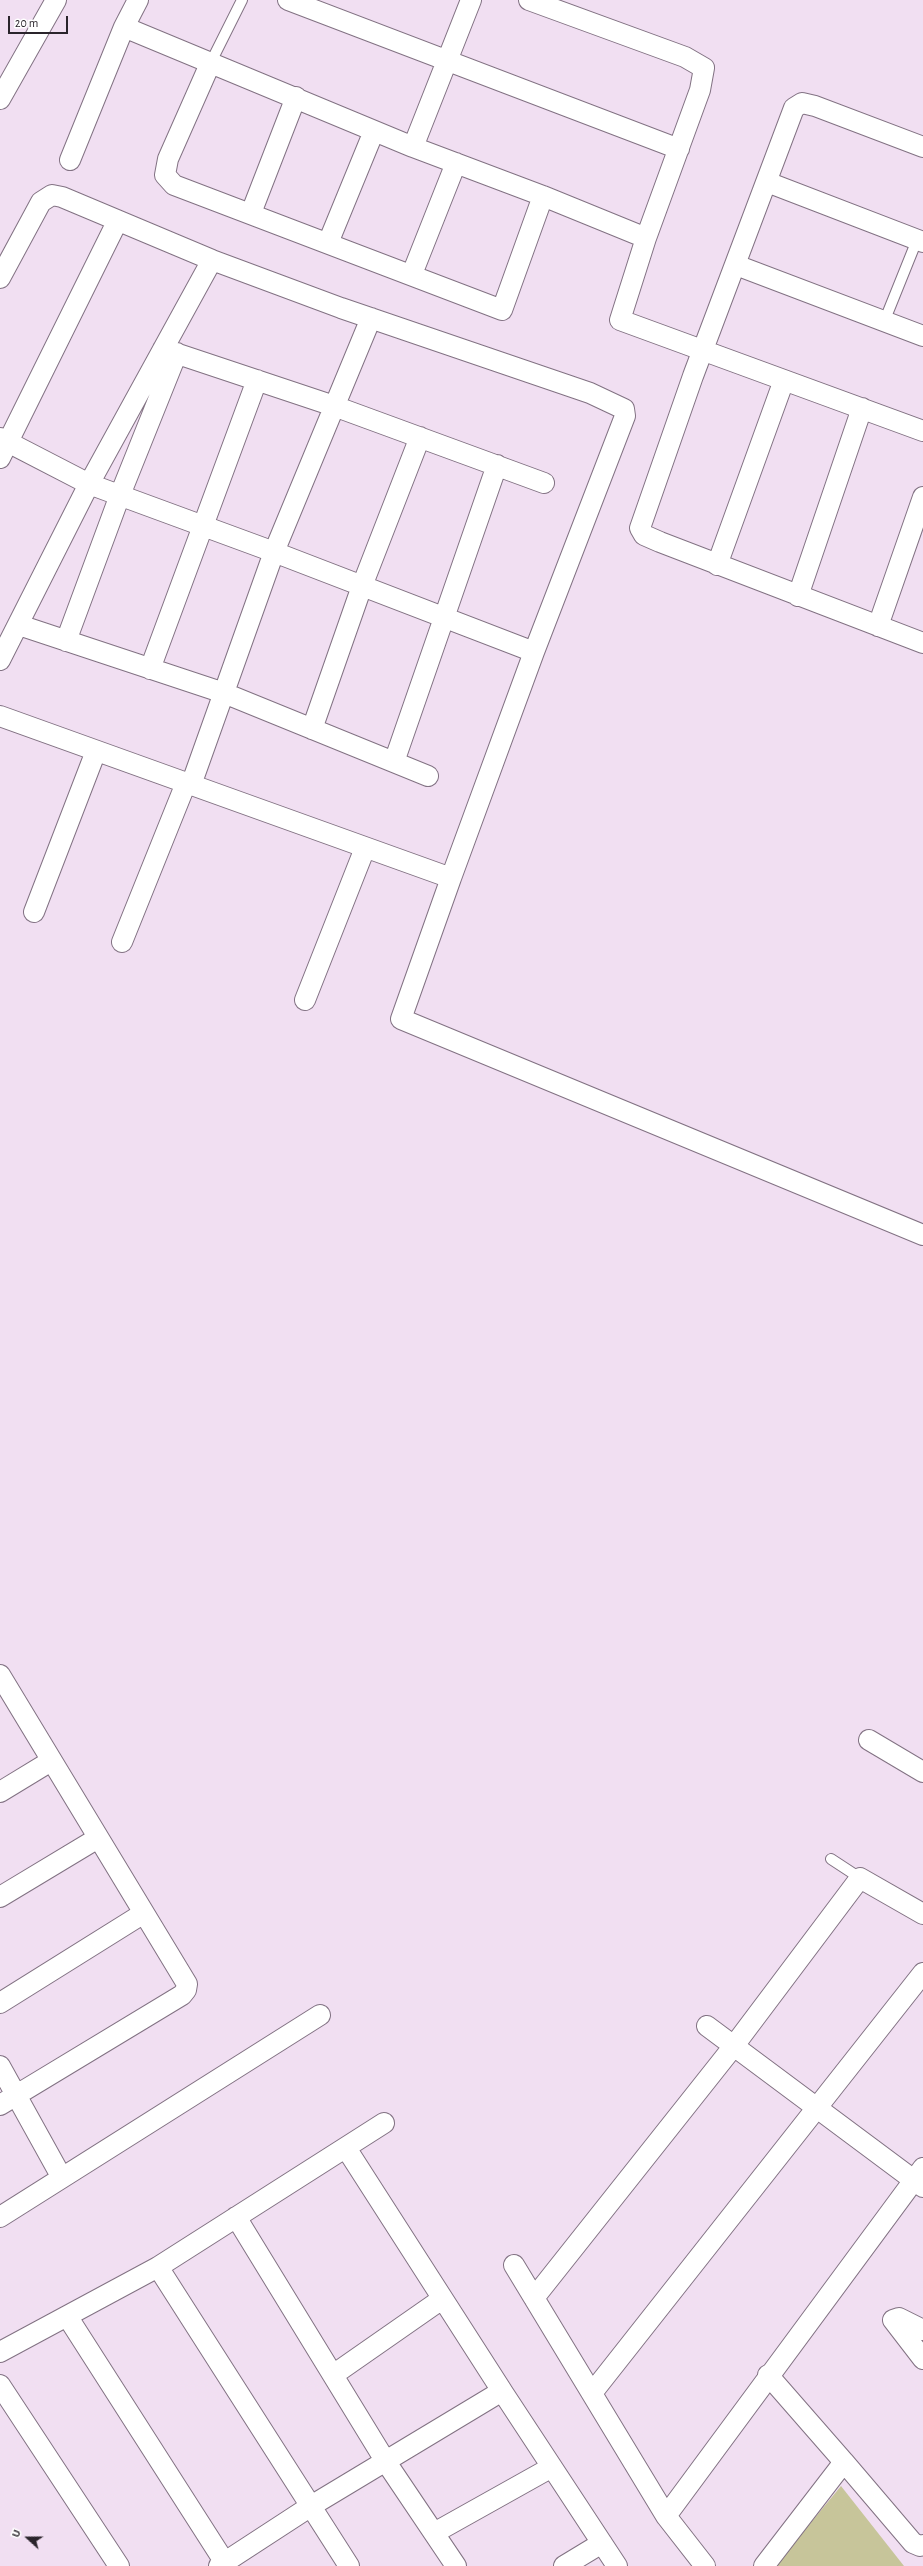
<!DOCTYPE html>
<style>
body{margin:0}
#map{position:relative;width:923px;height:2566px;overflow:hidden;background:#f1dff2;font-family:"Alegreya Sans",sans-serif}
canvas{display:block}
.north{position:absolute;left:8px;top:2518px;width:40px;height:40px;-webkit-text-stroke:3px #fff;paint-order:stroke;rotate:291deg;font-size:11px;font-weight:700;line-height:16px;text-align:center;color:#2a242b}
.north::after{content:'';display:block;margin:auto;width:14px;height:18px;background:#2a242b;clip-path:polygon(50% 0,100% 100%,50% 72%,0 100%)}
.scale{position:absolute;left:8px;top:16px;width:60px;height:18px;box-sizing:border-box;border:2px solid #2a242b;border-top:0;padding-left:5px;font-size:12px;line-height:14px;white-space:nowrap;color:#2a242b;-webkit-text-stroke:3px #fff;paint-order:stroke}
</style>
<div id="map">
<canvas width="923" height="2566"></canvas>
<div class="north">U</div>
<div class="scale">20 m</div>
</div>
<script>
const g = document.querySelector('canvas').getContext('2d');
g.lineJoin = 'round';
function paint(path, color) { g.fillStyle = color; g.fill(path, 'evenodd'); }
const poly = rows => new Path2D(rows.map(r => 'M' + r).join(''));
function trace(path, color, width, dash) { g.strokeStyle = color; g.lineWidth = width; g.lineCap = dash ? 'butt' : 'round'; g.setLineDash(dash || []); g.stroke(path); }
paint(poly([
 [841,2486,904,2566,775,2566]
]), '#c7c59a');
const service = poly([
 [210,64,242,0],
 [884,322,917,240],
 [831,1859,860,1878]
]);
const minor = poly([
 [288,0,679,149],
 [529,0,685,57,704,68,700,90,646,238,620,320,923,431],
 [124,27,413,147,543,196,646,238],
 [210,64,168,159,165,175,174,185,502,310,543,196],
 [0,99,56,0],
 [413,147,471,0],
 [923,147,815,106,802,103,794,108,693,376,640,528,644,535,660,542,923,643],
 [70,160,124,27,138,0],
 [767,182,923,242],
 [251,213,296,97],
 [328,243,374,131],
 [736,265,923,336],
 [412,274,456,163],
 [0,278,41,202,52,195,62,197,212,260,341,308,590,393,624,409,625,416,534,652,451,878,0,716],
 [163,349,334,406,544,483],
 [0,438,89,484,274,552,534,652],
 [0,458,117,222],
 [717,565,784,380],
 [798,596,862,408],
 [19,625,224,693,428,776],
 [878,626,923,497],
 [66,641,120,495,177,353],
 [0,660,89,484,212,260],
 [150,669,257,380],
 [312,729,362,586,420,437],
 [394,762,497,465],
 [191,785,274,552,371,318],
 [451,878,401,1019,923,1235],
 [34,912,96,751],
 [122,942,186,783],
 [305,1000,365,848],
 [0,1675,187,1984,186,1990,182,1995,0,2105],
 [869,1740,923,1772],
 [0,1792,51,1761],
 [0,1897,98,1838],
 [0,2003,144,1913],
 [707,2026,923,2187],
 [0,2066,62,2178],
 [346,2148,502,2391],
 [0,2217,320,2015],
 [236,2217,386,2462,456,2566],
 [514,2265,666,2516,705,2566],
 [158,2267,349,2566],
 [534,2298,733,2047,860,1878,923,1914],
 [67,2316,227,2566],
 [923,2330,899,2318,893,2320,923,2359],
 [0,2352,158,2267,384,2123],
 [333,2375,442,2299],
 [768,2375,844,2462],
 [0,2385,119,2566],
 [592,2393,923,1973],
 [666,2516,923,2168],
 [434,2533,552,2467],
 [219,2566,311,2506,502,2391,617,2566],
 [564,2566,602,2543],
 [764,2566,844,2462,913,2543,920,2546,923,2545]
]);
trace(service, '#827283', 12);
trace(minor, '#827283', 22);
trace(service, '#fff', 10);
trace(minor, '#fff', 20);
</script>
